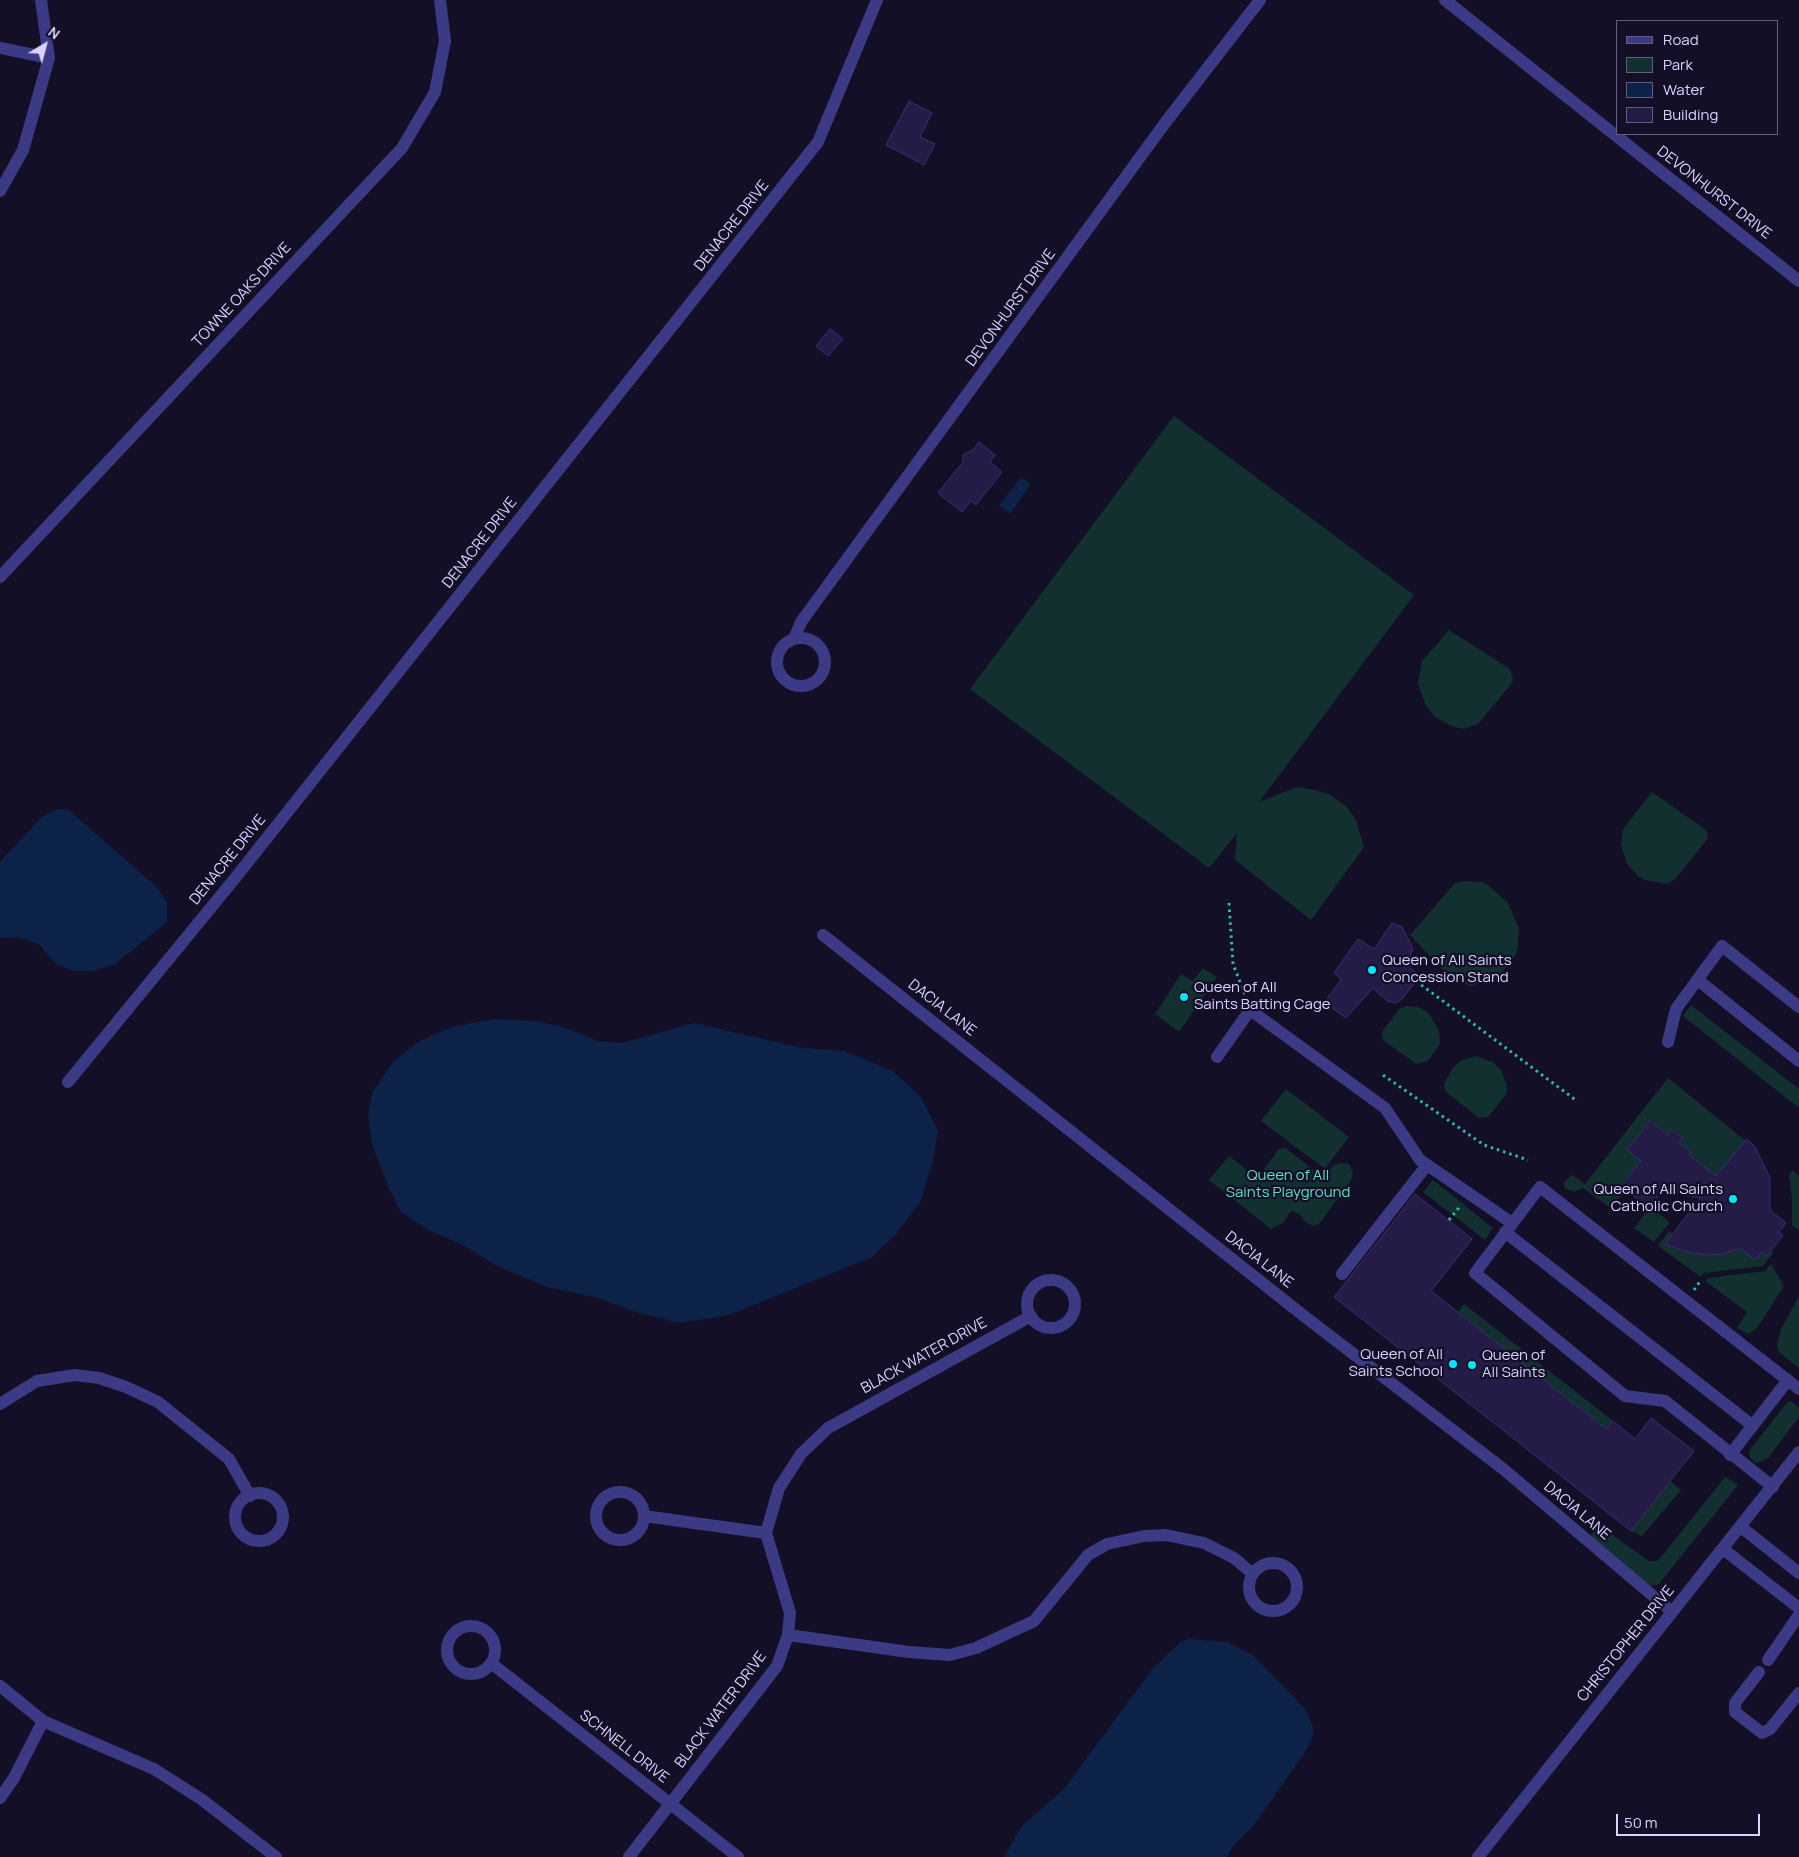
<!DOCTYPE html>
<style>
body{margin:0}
#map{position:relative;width:1799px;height:1857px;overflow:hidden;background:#130f26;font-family:Manrope,sans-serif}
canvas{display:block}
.legend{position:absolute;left:1616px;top:20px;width:162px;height:115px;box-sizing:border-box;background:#130f26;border:1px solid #625e7d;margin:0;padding:6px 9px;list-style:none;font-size:15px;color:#d9d4ff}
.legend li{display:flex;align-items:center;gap:10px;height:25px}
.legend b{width:25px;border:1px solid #625e7d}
.north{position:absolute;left:20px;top:20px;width:50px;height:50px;-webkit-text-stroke:4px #130f26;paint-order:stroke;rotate:37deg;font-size:14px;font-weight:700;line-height:20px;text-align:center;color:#d9d4ff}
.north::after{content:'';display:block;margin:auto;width:18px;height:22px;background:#d9d4ff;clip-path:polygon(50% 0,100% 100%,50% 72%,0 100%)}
.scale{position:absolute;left:1616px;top:1814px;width:144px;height:22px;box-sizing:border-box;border:2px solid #d9d4ff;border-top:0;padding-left:6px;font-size:15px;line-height:18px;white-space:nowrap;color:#d9d4ff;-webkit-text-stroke:4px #130f26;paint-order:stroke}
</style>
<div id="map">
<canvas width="1799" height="1857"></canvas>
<ul class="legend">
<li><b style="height:6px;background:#3d3a85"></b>Road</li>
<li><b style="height:14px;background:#12302f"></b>Park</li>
<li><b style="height:14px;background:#0c2248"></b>Water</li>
<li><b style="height:14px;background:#241b47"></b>Building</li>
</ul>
<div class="north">N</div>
<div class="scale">50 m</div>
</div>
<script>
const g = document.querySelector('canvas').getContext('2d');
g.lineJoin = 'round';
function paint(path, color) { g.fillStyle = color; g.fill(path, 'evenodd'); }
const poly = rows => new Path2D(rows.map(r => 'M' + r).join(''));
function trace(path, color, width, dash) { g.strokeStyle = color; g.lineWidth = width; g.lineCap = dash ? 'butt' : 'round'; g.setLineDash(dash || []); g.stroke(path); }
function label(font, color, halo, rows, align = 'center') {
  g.font = font + ' Manrope,sans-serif'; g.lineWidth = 4.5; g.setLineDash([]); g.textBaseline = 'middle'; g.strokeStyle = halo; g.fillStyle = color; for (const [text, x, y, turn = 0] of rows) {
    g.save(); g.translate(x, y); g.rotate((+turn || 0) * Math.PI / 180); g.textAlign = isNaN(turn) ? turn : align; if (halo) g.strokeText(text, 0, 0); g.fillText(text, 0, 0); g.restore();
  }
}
paint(poly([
 [1174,416,1414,595,1259,802,1297,787,1315,790,1329,794,1347,807,1356,820,1364,847,1311,920,1235,860,1237,833,1209,868,970,689],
 [1449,630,1510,669,1513,678,1512,683,1478,724,1464,729,1454,727,1435,717,1425,704,1418,684,1422,661],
 [1652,792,1706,830,1708,838,1677,877,1668,884,1645,880,1638,876,1627,864,1621,845,1623,829],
 [1463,881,1481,882,1488,885,1508,903,1519,929,1517,953,1510,963,1500,974,1484,982,1471,986,1451,979,1410,935,1454,884],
 [1203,968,1217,977,1179,1032,1155,1014,1181,974,1193,981],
 [1691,1005,1799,1089,1799,1108,1683,1016],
 [1406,1006,1418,1007,1428,1012,1439,1030,1440,1044,1428,1061,1416,1064,1383,1040,1382,1032,1399,1009],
 [1475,1056,1493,1062,1501,1070,1507,1086,1507,1093,1488,1117,1479,1118,1445,1091,1444,1084,1452,1069,1460,1061],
 [1668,1078,1746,1141,1716,1176,1690,1161,1693,1157,1689,1154,1691,1152,1679,1143,1683,1138,1672,1129,1667,1135,1650,1121,1627,1149,1641,1161,1621,1185,1626,1189,1612,1209,1583,1188,1575,1192,1564,1188,1564,1182,1572,1175,1585,1184],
 [1286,1089,1349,1137,1325,1169,1261,1121],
 [1285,1148,1324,1178,1333,1165,1340,1163,1349,1164,1353,1172,1352,1179,1319,1224,1313,1226,1305,1222,1300,1214,1291,1211,1284,1222,1271,1229,1209,1180,1229,1156,1261,1181,1262,1172,1279,1149],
 [1792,1170,1799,1176,1799,1231,1792,1225,1792,1199,1789,1176],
 [1433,1180,1493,1228,1485,1240,1423,1192],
 [1650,1207,1670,1222,1654,1242,1634,1228],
 [1669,1231,1673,1234,1665,1244,1686,1252,1706,1255,1723,1254,1740,1248,1762,1252,1767,1256,1771,1251,1773,1253,1763,1266,1704,1273,1701,1277,1658,1246],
 [1771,1264,1784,1286,1757,1328,1749,1334,1737,1328,1747,1312,1705,1281,1708,1278,1765,1271],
 [1799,1296,1799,1368,1779,1352,1777,1344,1781,1329],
 [1464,1304,1613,1421,1606,1429,1458,1312],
 [1788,1401,1791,1401,1799,1408,1799,1417,1768,1458,1757,1463,1750,1458,1749,1451],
 [1725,1477,1738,1485,1659,1584,1652,1586,1645,1583,1590,1536,1598,1525,1649,1561,1656,1561,1661,1557],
 [1670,1481,1681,1490,1642,1536,1631,1531]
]), '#12302f');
paint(poly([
 [1021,477,1031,484,1010,514,999,506],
 [57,809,69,810,157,887,167,903,167,922,115,964,93,971,74,971,56,964,39,944,16,937,0,938,0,862,42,817],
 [493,1019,537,1021,566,1028,597,1041,622,1043,694,1023,803,1048,844,1051,893,1071,920,1096,938,1130,933,1161,920,1202,897,1233,872,1257,729,1315,681,1323,639,1313,594,1297,547,1287,497,1266,463,1245,430,1231,401,1212,388,1186,372,1144,368,1113,373,1091,394,1061,418,1042,452,1027],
 [1187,1639,1227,1642,1252,1654,1306,1710,1314,1730,1308,1748,1254,1825,1233,1846,1227,1857,1004,1857,1022,1826,1064,1789,1153,1668,1181,1642]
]), '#0c2248');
const building = poly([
 [909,101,932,113,920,137,935,144,924,165,886,145,909,101],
 [830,329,843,339,828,356,816,346,830,329],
 [979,442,995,455,990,462,1002,472,976,505,971,501,962,512,938,493,963,462,963,455,973,450,979,442],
 [1392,923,1402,927,1413,949,1406,964,1420,976,1401,1000,1395,1003,1387,1001,1373,988,1346,1018,1324,1002,1341,980,1334,973,1358,939,1374,949,1392,923],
 [1650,1121,1667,1135,1671,1129,1683,1138,1679,1143,1691,1152,1689,1154,1693,1158,1716,1176,1747,1139,1755,1147,1770,1178,1770,1210,1786,1223,1779,1232,1783,1235,1767,1256,1762,1252,1755,1260,1740,1248,1723,1254,1706,1255,1686,1252,1665,1244,1700,1198,1664,1189,1649,1208,1621,1186,1641,1161,1627,1150,1650,1121],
 [1415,1194,1472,1239,1431,1291,1606,1429,1613,1421,1635,1439,1651,1418,1694,1451,1631,1531,1334,1297,1415,1194]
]);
paint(building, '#241b47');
trace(building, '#3b2d73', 1);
trace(poly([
 [1229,903,1233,964,1246,997],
 [1416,981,1577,1101],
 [1383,1075,1484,1145,1528,1160],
 [1449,1220,1461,1205],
 [1694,1290,1701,1280]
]), '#2fb8b0', 3, [2.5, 4]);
trace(poly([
 [1445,0,1799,281],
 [0,48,49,58],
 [0,191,23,150,49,58,41,0],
 [0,577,402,148,435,92,445,41,440,0],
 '777 662a24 24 0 1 1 48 0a24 24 0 1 1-48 0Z',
 [794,639,801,622,1165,123,1260,0],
 [823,935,1304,1316,1502,1468,1672,1612],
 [1698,980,1799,1061],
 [1668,1042,1676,1009,1722,946,1799,1007],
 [1217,1057,1250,1010,1385,1108,1420,1160,1512,1223],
 [68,1082,236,877,818,142,877,0],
 [1505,1232,1753,1426],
 [1342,1274,1427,1165],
 '1027 1304a24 24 0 1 1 48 0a24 24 0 1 1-48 0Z',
 [0,1404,37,1381,75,1375,99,1378,126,1387,158,1402,229,1459,250,1496],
 [1730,1455,1788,1380],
 [1773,1487,1665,1401,1625,1396,1475,1273,1540,1187,1799,1389],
 '596 1516a24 24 0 1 1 48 0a24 24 0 1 1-48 0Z',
 '235 1517a24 24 0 1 1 48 0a24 24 0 1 1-48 0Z',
 [644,1516,766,1533],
 [1741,1527,1799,1573],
 [1723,1549,1799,1608],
 '1249 1587a24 24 0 1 1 48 0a24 24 0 1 1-48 0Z',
 '447 1650a24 24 0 1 1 48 0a24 24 0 1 1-48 0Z',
 [788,1635,909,1652,950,1655,976,1648,1034,1621,1088,1555,1107,1544,1144,1536,1166,1535,1204,1543,1234,1558,1253,1574],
 [1768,1660,1799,1615],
 [491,1663,738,1857],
 [1759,1672,1735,1703,1735,1712,1762,1733,1770,1729,1799,1693],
 [0,1686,43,1721,154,1769,201,1799,276,1857],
 [0,1798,14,1778,43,1721],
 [629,1857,777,1666,788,1635,790,1613,766,1533,779,1488,801,1454,828,1428,1031,1316],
 [1478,1857,1799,1452]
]), '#3d3a85', 12);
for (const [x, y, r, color] of [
 [1372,970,5,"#00e5ff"],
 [1184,997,5,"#00e5ff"],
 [1733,1199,5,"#00e5ff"],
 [1453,1364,5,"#00e5ff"],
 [1472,1365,5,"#00e5ff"]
]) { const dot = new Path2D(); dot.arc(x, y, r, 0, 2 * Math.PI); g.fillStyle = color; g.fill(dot); trace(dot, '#130f26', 2); }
label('15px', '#d9d4ff', '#130f26', [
 ["DEVONHURST DRIVE",1714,193,38],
 ["DENACRE DRIVE",732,226,-52],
 ["TOWNE OAKS DRIVE",242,295,-47],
 ["DEVONHURST DRIVE",1011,308,-54],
 ["DENACRE DRIVE",480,543,-52],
 ["DENACRE DRIVE",228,860,-51],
 ["DACIA LANE",942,1008,38],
 ["DACIA LANE",1259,1260,38],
 ["BLACK WATER DRIVE",924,1356,-29],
 ["DACIA LANE",1577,1511,40],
 ["CHRISTOPHER DRIVE",1626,1644,-51],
 ["BLACK WATER DRIVE",721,1710,-53],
 ["SCHNELL DRIVE",624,1747,38]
]);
label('15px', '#d9d4ff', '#130f26', [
 ["Queen of All Saints",1382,961],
 ["Concession Stand",1382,978],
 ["Queen of All",1194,988],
 ["Saints Batting Cage",1194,1005],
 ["Queen of All Saints",1723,1190,"right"],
 ["Catholic Church",1723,1207,"right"],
 ["Queen of All",1443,1355,"right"],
 ["Saints School",1443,1372,"right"],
 ["Queen of",1482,1356],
 ["All Saints",1482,1373]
], 'left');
label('15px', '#5fe0c0', '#130f26', [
 ["Queen of All",1288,1176],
 ["Saints Playground",1288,1193]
]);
</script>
